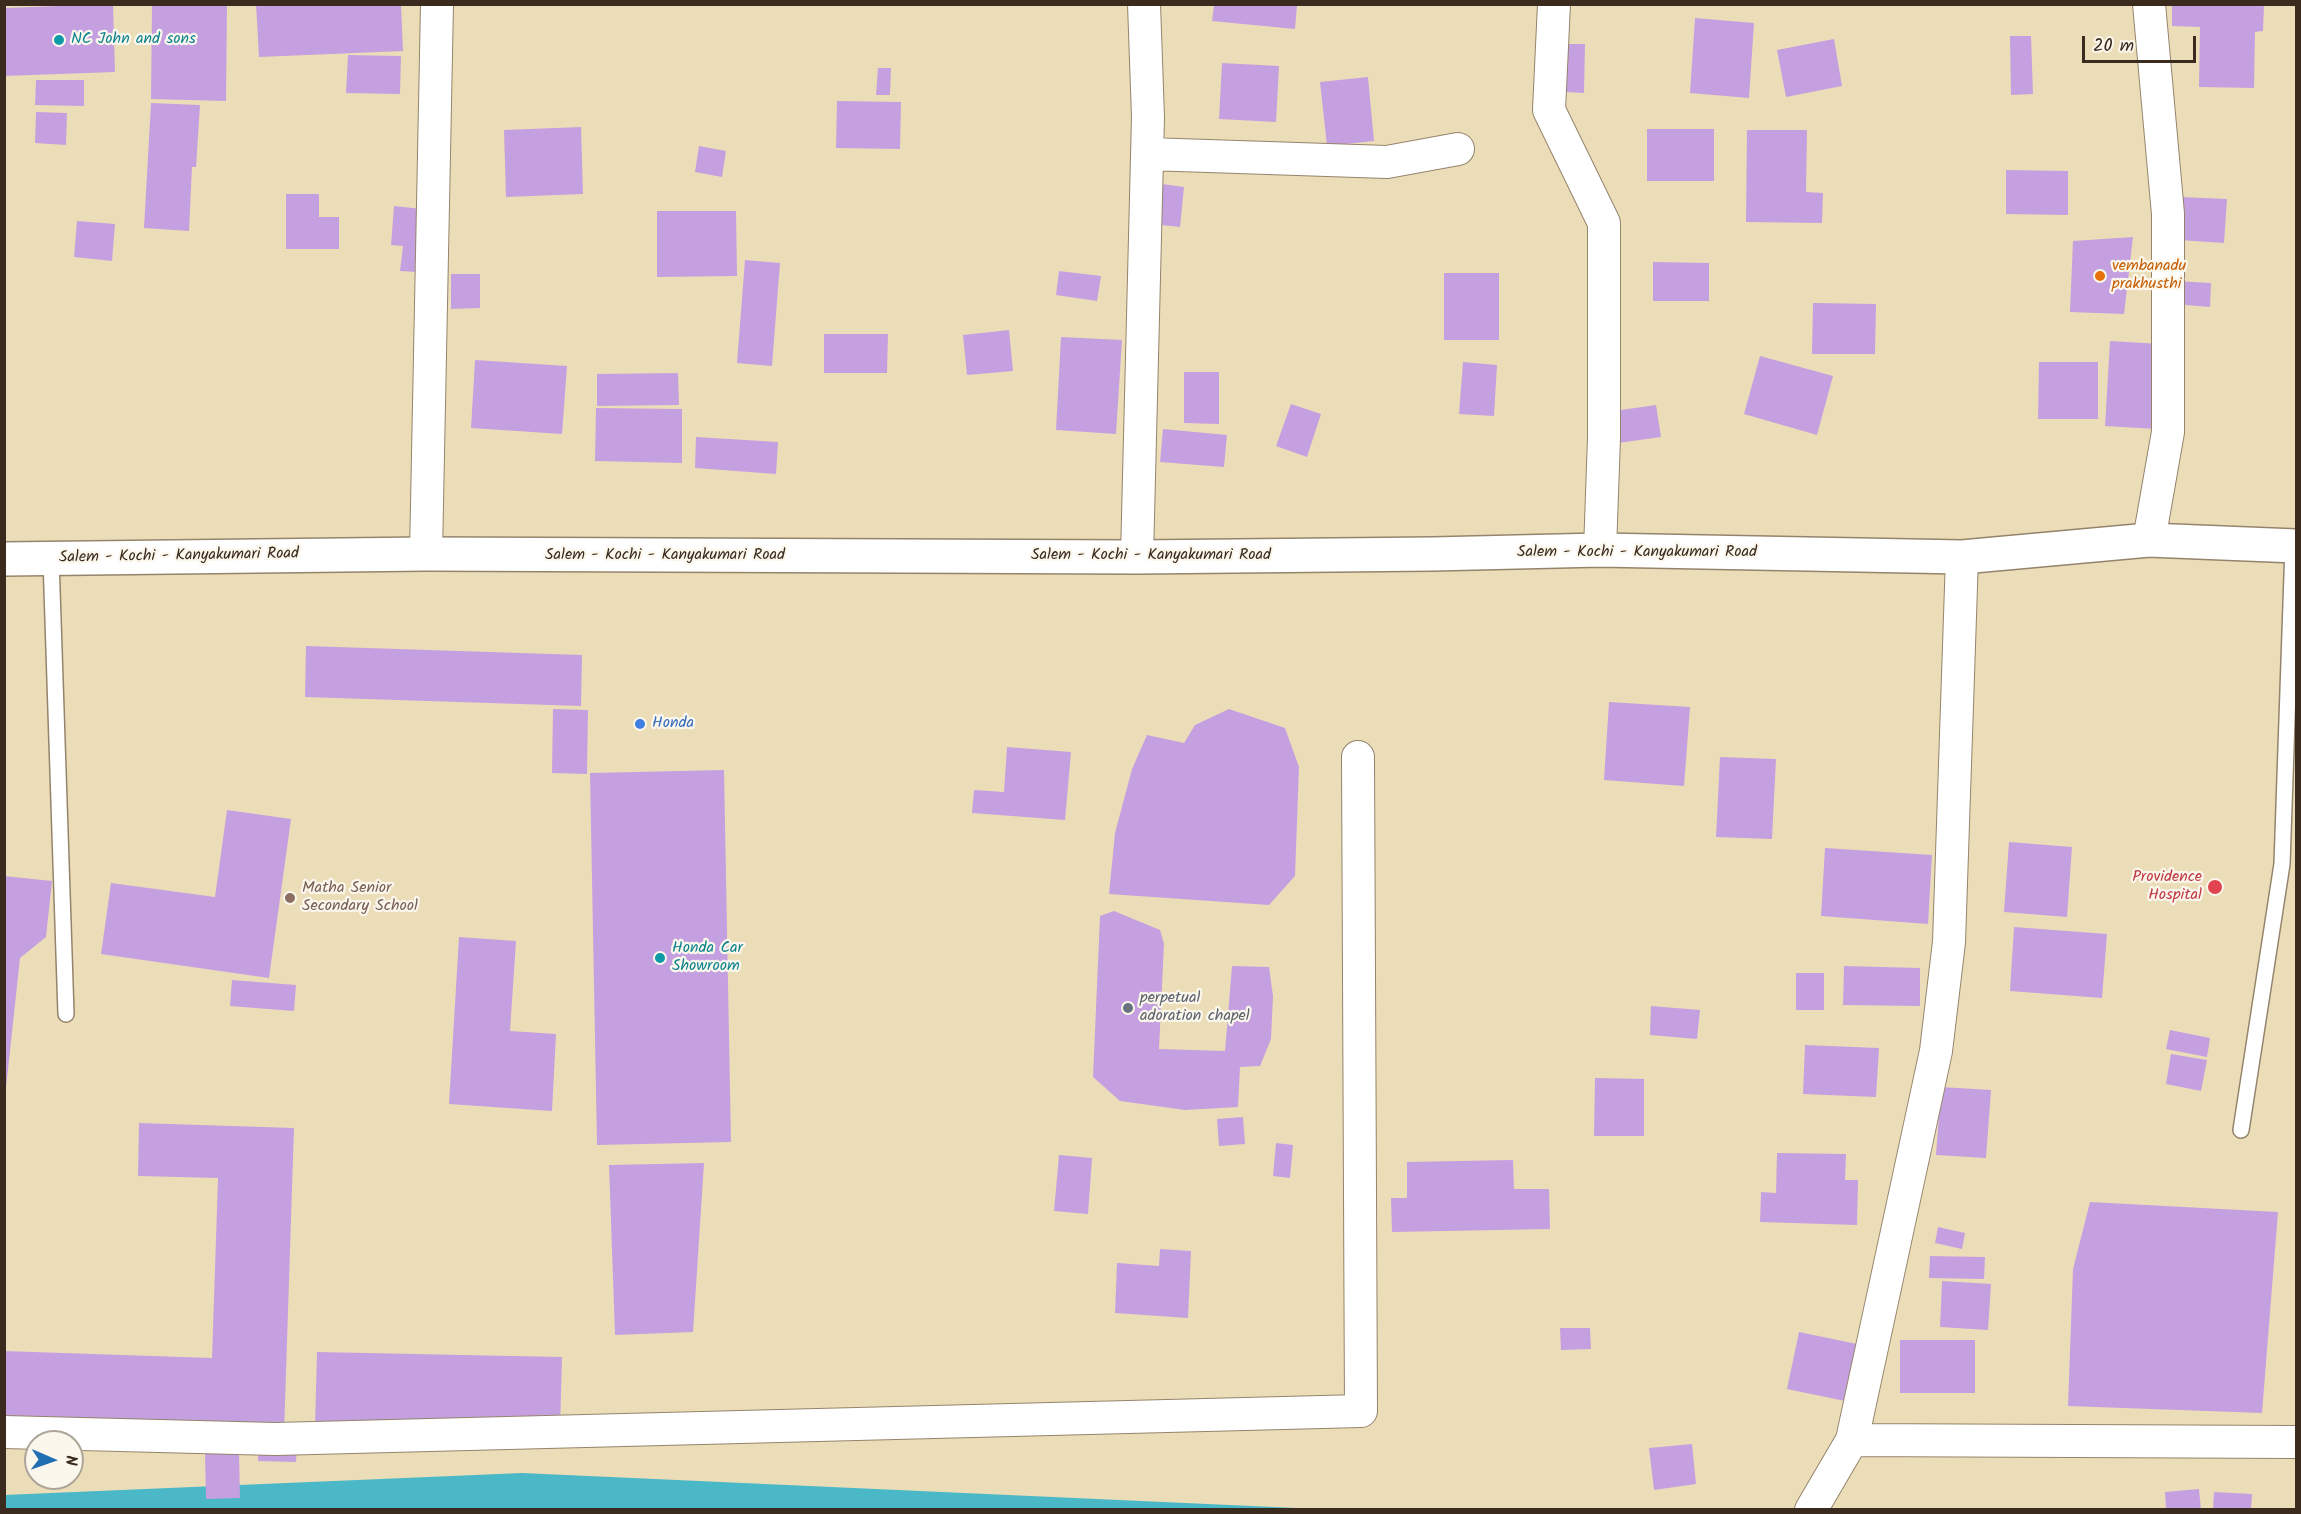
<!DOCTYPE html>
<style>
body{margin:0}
#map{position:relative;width:2301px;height:1514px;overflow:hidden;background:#ecddb9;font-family:Kalam,sans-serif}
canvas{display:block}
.frame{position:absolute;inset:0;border:6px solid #3b2a1e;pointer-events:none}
.north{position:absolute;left:24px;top:1430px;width:60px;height:60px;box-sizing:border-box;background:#fbf7ec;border:2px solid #aea59a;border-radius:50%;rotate:92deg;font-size:16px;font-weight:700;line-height:24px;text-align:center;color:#3b2a1e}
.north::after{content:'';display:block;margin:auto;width:21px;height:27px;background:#1f6fb2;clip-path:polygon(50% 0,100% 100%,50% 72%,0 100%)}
.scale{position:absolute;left:2082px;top:36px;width:114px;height:27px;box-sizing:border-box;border:3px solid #3b2a1e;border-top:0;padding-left:8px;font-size:18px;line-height:21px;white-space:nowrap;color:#3b2a1e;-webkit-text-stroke:4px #fbf7ec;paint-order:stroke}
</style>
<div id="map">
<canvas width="2301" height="1514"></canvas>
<div class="frame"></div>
<div class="north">N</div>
<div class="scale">20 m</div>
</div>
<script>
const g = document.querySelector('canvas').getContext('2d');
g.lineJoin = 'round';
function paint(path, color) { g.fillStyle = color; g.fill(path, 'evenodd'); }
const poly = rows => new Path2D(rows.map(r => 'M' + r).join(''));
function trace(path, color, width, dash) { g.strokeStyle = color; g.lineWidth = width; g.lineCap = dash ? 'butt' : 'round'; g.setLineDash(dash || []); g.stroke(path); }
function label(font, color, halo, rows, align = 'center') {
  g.font = font + ' Kalam,sans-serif'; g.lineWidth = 4.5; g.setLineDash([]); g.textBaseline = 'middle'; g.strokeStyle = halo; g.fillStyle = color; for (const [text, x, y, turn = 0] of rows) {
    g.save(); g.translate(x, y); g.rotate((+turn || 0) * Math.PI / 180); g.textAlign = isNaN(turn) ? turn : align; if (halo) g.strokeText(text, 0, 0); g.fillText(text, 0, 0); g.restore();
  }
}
paint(poly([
 [522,1473,1318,1509,5,1510,4,1495]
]), '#4bb8c7');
paint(poly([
 [113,4,115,72,4,76,4,8],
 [152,4,227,4,226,101,151,99],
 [256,4,401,4,403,51,259,57],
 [2172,4,2264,4,2263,31,2255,32,2254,88,2199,87,2200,27,2172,26],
 [1214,5,1297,5,1295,29,1212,21],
 [1695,18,1754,23,1749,98,1690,93],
 [2010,36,2031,36,2033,94,2011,95],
 [1834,39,1842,86,1786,97,1777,50],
 [1567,44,1585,44,1584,93,1565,92],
 [348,55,401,56,400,94,346,93],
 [1222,63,1279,66,1276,122,1219,119],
 [878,68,891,68,890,95,876,95],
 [1368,77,1374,141,1327,146,1320,82],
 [36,80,84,80,84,106,35,105],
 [837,101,901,102,900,149,836,148],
 [151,103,200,105,196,167,192,167,189,231,144,228],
 [36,112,67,113,66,145,35,143],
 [581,127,583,194,506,197,504,130],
 [1647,129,1714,129,1714,181,1647,181],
 [1747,130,1807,130,1806,192,1823,193,1822,223,1746,222],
 [699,146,726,151,722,177,695,172],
 [2006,170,2068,171,2068,215,2006,214],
 [1155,183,1184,187,1180,227,1152,224],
 [286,194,319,194,319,217,339,217,339,249,286,249],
 [2182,197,2227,199,2224,243,2179,240],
 [394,206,422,209,417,272,400,271,403,246,391,245],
 [657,211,736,211,737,276,657,277],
 [77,221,115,224,112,261,74,257],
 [2133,237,2124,314,2070,312,2073,241],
 [745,260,780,263,772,366,737,363],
 [1653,262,1709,263,1709,301,1653,301],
 [1059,271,1101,276,1097,301,1056,295],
 [1444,273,1499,273,1499,340,1444,340],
 [451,274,480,274,480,308,451,309],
 [2175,281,2211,283,2210,307,2174,304],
 [1813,303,1876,304,1875,354,1812,354],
 [1009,330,1013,371,967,375,963,335],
 [824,334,888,334,887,373,824,373],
 [1061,337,1122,340,1116,434,1056,430],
 [2110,341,2161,344,2156,429,2105,426],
 [1760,356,1833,376,1817,435,1744,414],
 [475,360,567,366,562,434,471,428],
 [1463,362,1497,365,1494,416,1459,414],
 [2039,362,2098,362,2098,419,2038,419],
 [1184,372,1219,372,1219,424,1184,423],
 [678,373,679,405,597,406,597,374],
 [1291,404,1321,414,1307,457,1276,446],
 [1656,405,1661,437,1618,443,1614,411],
 [596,408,682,409,682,463,595,461],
 [1163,429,1227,435,1224,467,1160,462],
 [696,437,778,442,776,474,695,468],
 [306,646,582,655,581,706,305,697],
 [1609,702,1690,707,1684,786,1604,780],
 [553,709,588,710,587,774,552,773],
 [1229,709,1285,728,1299,767,1295,876,1269,905,1109,894,1115,833,1132,769,1147,735,1184,743,1195,725],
 [1007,747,1071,752,1065,820,972,813,974,790,1004,792],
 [1720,757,1776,759,1772,839,1716,837],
 [724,770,731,1142,597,1145,590,773],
 [227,810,291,819,269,978,101,954,111,883,215,897],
 [2009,842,2072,847,2067,917,2004,912],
 [1825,848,1932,855,1928,924,1821,916],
 [4,876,52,881,46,937,20,958,6,1088],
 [1114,911,1160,930,1164,944,1159,1049,1225,1051,1232,966,1269,967,1273,996,1271,1039,1260,1066,1240,1067,1238,1107,1185,1110,1120,1101,1093,1077,1100,916],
 [2014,927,2107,934,2102,998,2010,991],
 [459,937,516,941,510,1031,556,1034,552,1111,449,1104],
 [1844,966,1920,968,1920,1006,1843,1005],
 [1796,973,1824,973,1824,1010,1796,1010],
 [232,980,296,985,294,1011,230,1006],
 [1651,1006,1700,1010,1697,1039,1650,1035],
 [2170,1030,2210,1038,2207,1057,2166,1049],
 [1805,1045,1879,1048,1876,1097,1803,1094],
 [2171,1054,2207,1060,2201,1091,2166,1084],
 [1595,1078,1644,1079,1644,1136,1594,1136],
 [1941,1087,1991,1090,1986,1158,1936,1155],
 [1243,1117,1245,1144,1219,1146,1217,1119],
 [139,1123,294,1128,284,1433,4,1424,4,1351,212,1358,218,1178,138,1176],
 [1276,1143,1293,1145,1290,1178,1273,1176],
 [1777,1153,1846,1154,1845,1180,1858,1180,1857,1225,1760,1222,1761,1192,1776,1193],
 [1059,1155,1092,1158,1088,1214,1054,1211],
 [1513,1160,1514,1189,1549,1189,1550,1229,1392,1232,1391,1198,1407,1198,1407,1162],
 [704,1163,693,1332,615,1335,609,1165],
 [2090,1202,2278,1212,2262,1413,2068,1406,2073,1269],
 [1938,1227,1965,1233,1962,1249,1935,1243],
 [1160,1249,1191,1251,1188,1318,1115,1313,1117,1263,1159,1266],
 [1930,1256,1985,1257,1984,1279,1929,1278],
 [1942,1281,1991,1284,1988,1330,1940,1327],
 [1560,1328,1590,1328,1591,1349,1561,1350],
 [1799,1332,1857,1344,1845,1401,1787,1389],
 [1900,1340,1975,1340,1975,1393,1900,1393],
 [317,1352,562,1357,560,1430,315,1426],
 [1692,1444,1696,1484,1654,1490,1649,1448],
 [259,1445,297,1445,296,1462,258,1461],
 [239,1453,240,1498,206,1499,205,1454],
 [2199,1489,2201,1510,2166,1510,2165,1492],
 [2214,1492,2252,1494,2251,1510,2213,1510]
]), '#c5a0e0');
const service = poly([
 [51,559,66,1014],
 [2241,1130,2282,864,2293,546]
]);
const minor = poly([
 [1554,4,1549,110,1604,223,1604,438,1600,550],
 [2149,4,2168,214,2168,432,2149,540],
 [1148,154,1387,162,1458,149],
 [426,554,437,4],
 [1137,557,1148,117,1144,4],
 [4,1432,275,1439,1361,1411,1358,757],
 [1852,1440,2296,1442],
 [1811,1510,1852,1440,1936,1051,1949,942,1962,557]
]);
const trunk = poly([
 [4,559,426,554,1137,557,1433,554,1600,550,1962,557,2149,540,2296,546]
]);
trace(service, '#94846c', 18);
trace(minor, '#94846c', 34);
trace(trunk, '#94846c', 36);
trace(service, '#fff', 15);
trace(minor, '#fff', 32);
trace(trunk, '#fff', 33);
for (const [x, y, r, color] of [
 [59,40,6,"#0f9aa8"],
 [2100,276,6,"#e8710a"],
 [640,724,6,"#3f7fe0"],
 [2215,887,8,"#e0444e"],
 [290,898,6,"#8d6e63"],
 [660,958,6,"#0f9aa8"],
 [1128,1008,6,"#6b7280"]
]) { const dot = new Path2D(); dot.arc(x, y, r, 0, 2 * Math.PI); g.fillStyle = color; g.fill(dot); trace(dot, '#fbf7ec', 2); }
label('16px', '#0d838f', '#fbf7ec', [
 ["NC John and sons",71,40],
 ["Honda Car",672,949],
 ["Showroom",672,967]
], 'left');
label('16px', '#c56008', '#fbf7ec', [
 ["vembanadu",2112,267],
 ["prakhusthi",2112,285]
], 'left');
label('16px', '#3b2a1e', '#fbf7ec', [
 ["Salem - Kochi - Kanyakumari Road",1637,553],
 ["Salem - Kochi - Kanyakumari Road",665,556],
 ["Salem - Kochi - Kanyakumari Road",1151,556],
 ["Salem - Kochi - Kanyakumari Road",179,557,-1]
]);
label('16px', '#366cbe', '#fbf7ec', [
 ["Honda",652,724]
], 'left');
label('16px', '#be3a42', '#fbf7ec', [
 ["Providence",2202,878],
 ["Hospital",2202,896]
], 'right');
label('16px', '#785e54', '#fbf7ec', [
 ["Matha Senior",302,889],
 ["Secondary School",302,907]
], 'left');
label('16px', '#5b616d', '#fbf7ec', [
 ["perpetual",1140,999],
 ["adoration chapel",1140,1017]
], 'left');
</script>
